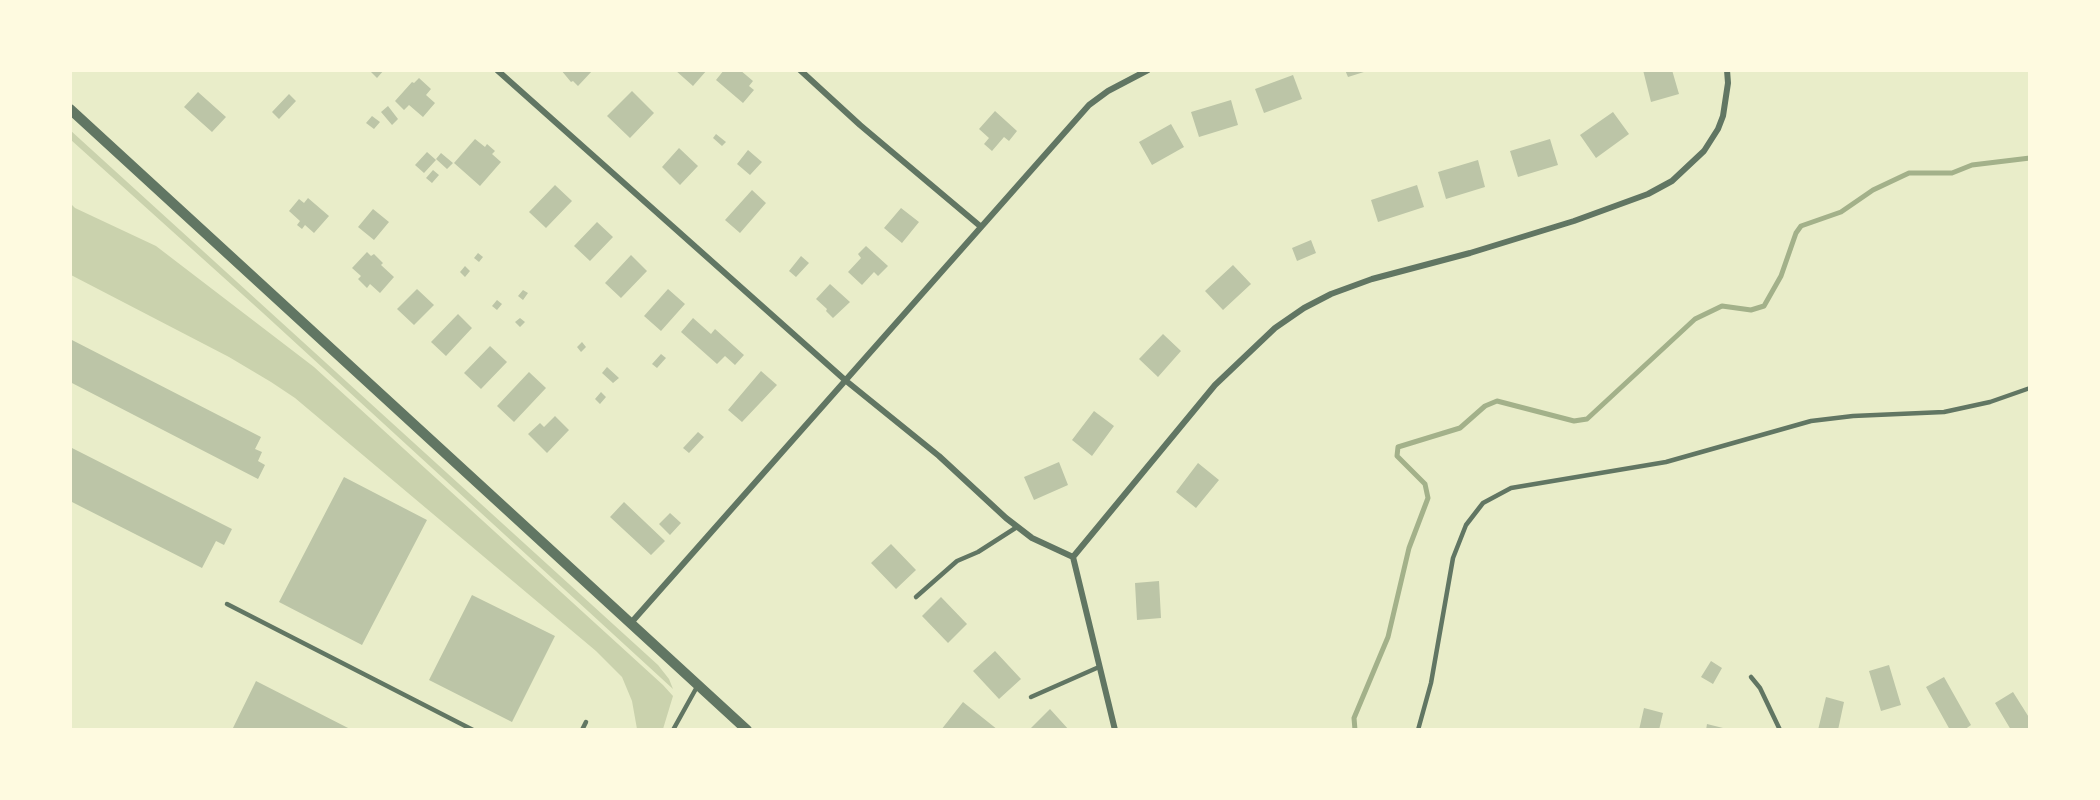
<!DOCTYPE html>
<style>
body{margin:0}
#map{position:relative;width:2100px;height:800px;overflow:hidden;background:#e9edc9;font-family:Mulish,sans-serif}
canvas{display:block}
.frame{position:absolute;inset:0;border:72px solid #fefae0;pointer-events:none}
</style>
<div id="map">
<canvas width="2100" height="800"></canvas>
<div class="frame"></div>
</div>
<script>
const g = document.querySelector('canvas').getContext('2d');
g.lineJoin = 'round';
function paint(path, color) { g.fillStyle = color; g.fill(path, 'evenodd'); }
const poly = rows => new Path2D(rows.map(r => 'M' + r).join(''));
function trace(path, color, width, dash) { g.strokeStyle = color; g.lineWidth = width; g.lineCap = dash ? 'butt' : 'round'; g.setLineDash(dash || []); g.stroke(path); }
paint(poly([
 [70,130,658,665,669,679,673,689,263,313,71,140],
 [71,204,75,208,156,246,314,367,663,685,673,696,663,729,637,729,632,701,622,677,596,651,295,398,271,382,229,357,71,275]
]), '#cad2ad');
trace(poly([
 [1355,730,1354,718,1388,637,1409,548,1428,498,1425,484,1397,456,1398,447,1460,428,1485,406,1497,401,1574,421,1587,419,1695,319,1722,306,1751,310,1764,306,1781,276,1796,233,1801,226,1841,212,1873,190,1909,173,1952,173,1972,165,2030,158]
]), '#a3b18a', 5);
paint(poly([
 [369,70,384,70,377,78],
 [561,70,593,70,578,86,573,81,571,82],
 [675,70,707,70,693,86],
 [724,70,740,70,753,81,749,86,754,90,743,103,716,80],
 [1345,70,1367,70,1367,71,1348,77],
 [1643,70,1672,70,1679,94,1651,102],
 [1293,75,1302,99,1264,113,1255,89],
 [419,78,431,89,426,95,435,103,423,117,409,105,404,110,395,101,412,82,414,83],
 [632,91,654,113,630,138,607,116],
 [198,92,226,117,212,132,184,107],
 [289,94,296,101,279,119,272,112],
 [1231,100,1238,125,1199,137,1191,112],
 [388,106,398,119,392,125,381,112],
 [995,111,1017,131,1009,141,1004,137,992,151,984,144,989,138,979,129],
 [1613,112,1629,134,1596,158,1580,135],
 [372,116,380,122,374,129,366,123],
 [1171,124,1184,147,1152,165,1139,142],
 [716,134,726,142,722,146,713,138],
 [475,139,485,147,487,144,495,151,492,154,501,162,480,186,454,163],
 [1550,139,1558,165,1518,177,1510,151],
 [679,148,698,166,680,185,662,167],
 [748,150,762,162,750,175,737,164],
 [427,152,436,160,424,173,415,165],
 [441,153,453,163,447,169,436,159],
 [1478,160,1485,187,1446,199,1438,172],
 [433,170,439,175,432,183,426,178],
 [555,185,572,201,546,228,529,212],
 [1417,185,1424,207,1378,222,1371,200],
 [752,190,766,203,740,233,725,220],
 [308,198,329,216,314,233,305,225,302,229,297,225,300,221,289,211,299,199,304,203],
 [901,208,919,222,902,243,884,228],
 [373,209,389,222,374,240,358,227],
 [597,222,613,237,590,261,574,246],
 [1311,240,1316,253,1297,261,1292,248],
 [866,246,888,266,878,276,874,272,862,285,848,272,861,258,858,254],
 [367,252,371,256,374,254,383,263,381,265,394,277,380,293,370,284,367,288,358,279,361,276,352,268],
 [478,253,483,257,479,262,474,258],
 [631,255,647,271,621,298,605,283],
 [801,256,809,263,796,277,789,271],
 [1233,265,1251,284,1223,310,1205,291],
 [465,266,470,271,465,277,460,272],
 [830,284,850,302,833,318,826,311,827,309,816,299],
 [417,289,434,305,414,325,397,309],
 [668,289,685,304,661,331,644,316],
 [523,290,528,293,523,300,518,296],
 [497,300,502,304,497,310,492,306],
 [458,314,472,328,446,356,431,342],
 [520,318,525,322,520,327,515,322],
 [693,318,711,334,715,329,744,355,735,365,725,356,717,364,681,332],
 [1163,334,1181,351,1158,377,1139,359],
 [70,339,261,437,255,449,262,452,258,461,265,465,258,479,70,382],
 [582,342,586,347,581,352,577,347],
 [490,346,507,362,481,389,464,373],
 [661,354,666,358,657,368,652,364],
 [607,367,619,378,613,383,602,373],
 [761,371,777,385,742,422,728,410],
 [529,372,546,388,514,422,497,406],
 [601,392,606,397,600,404,595,399],
 [1094,411,1114,426,1092,456,1072,440],
 [555,416,569,430,547,453,528,434,540,423,544,427],
 [698,432,704,437,689,453,683,448],
 [70,447,232,529,224,545,216,541,202,568,70,501],
 [1059,462,1068,485,1034,500,1024,477],
 [1198,463,1219,480,1196,508,1176,492],
 [344,477,427,520,362,645,279,602],
 [624,502,665,541,651,555,610,517],
 [670,513,681,523,670,535,659,524],
 [891,544,916,570,896,589,871,563],
 [1159,581,1161,618,1137,620,1135,583],
 [472,595,555,636,512,722,429,680],
 [941,597,967,624,948,643,922,616],
 [995,651,1021,679,999,699,973,671],
 [1711,661,1722,668,1713,684,1701,677],
 [1889,665,1901,705,1881,711,1869,671],
 [1944,677,1971,725,1964,730,1950,730,1926,687],
 [256,681,352,730,232,730],
 [2013,692,2030,719,2030,730,2011,730,1995,703],
 [1826,697,1844,702,1838,730,1818,730],
 [963,702,998,730,941,730],
 [1644,708,1663,713,1659,730,1639,730],
 [1050,709,1069,730,1032,730,1031,728],
 [1707,724,1727,729,1726,730,1706,730]
]), '#bcc5a7');
trace(poly([
 [916,597,957,561,978,552,1017,527],
 [227,604,473,730],
 [1751,677,1760,688,1780,730],
 [1031,697,1099,667],
 [582,730,586,722],
 [673,730,698,685],
 [1418,730,1431,683,1453,558,1466,525,1483,503,1511,488,1666,462,1811,421,1853,416,1944,412,1990,402,2030,388]
]), '#617663', 4.5);
trace(poly([
 [497,70,845,380,939,456,1006,518,1032,538,1073,557],
 [800,70,860,125,980,226],
 [1073,557,1215,385,1275,328,1304,308,1331,294,1372,279,1470,253,1574,221,1648,194,1672,181,1704,151,1718,129,1723,116,1728,83,1727,70],
 [1073,557,1115,730],
 [630,624,1089,105,1108,91,1148,70]
]), '#617663', 6);
trace(poly([
 [70,109,747,730]
]), '#617663', 10);
</script>
